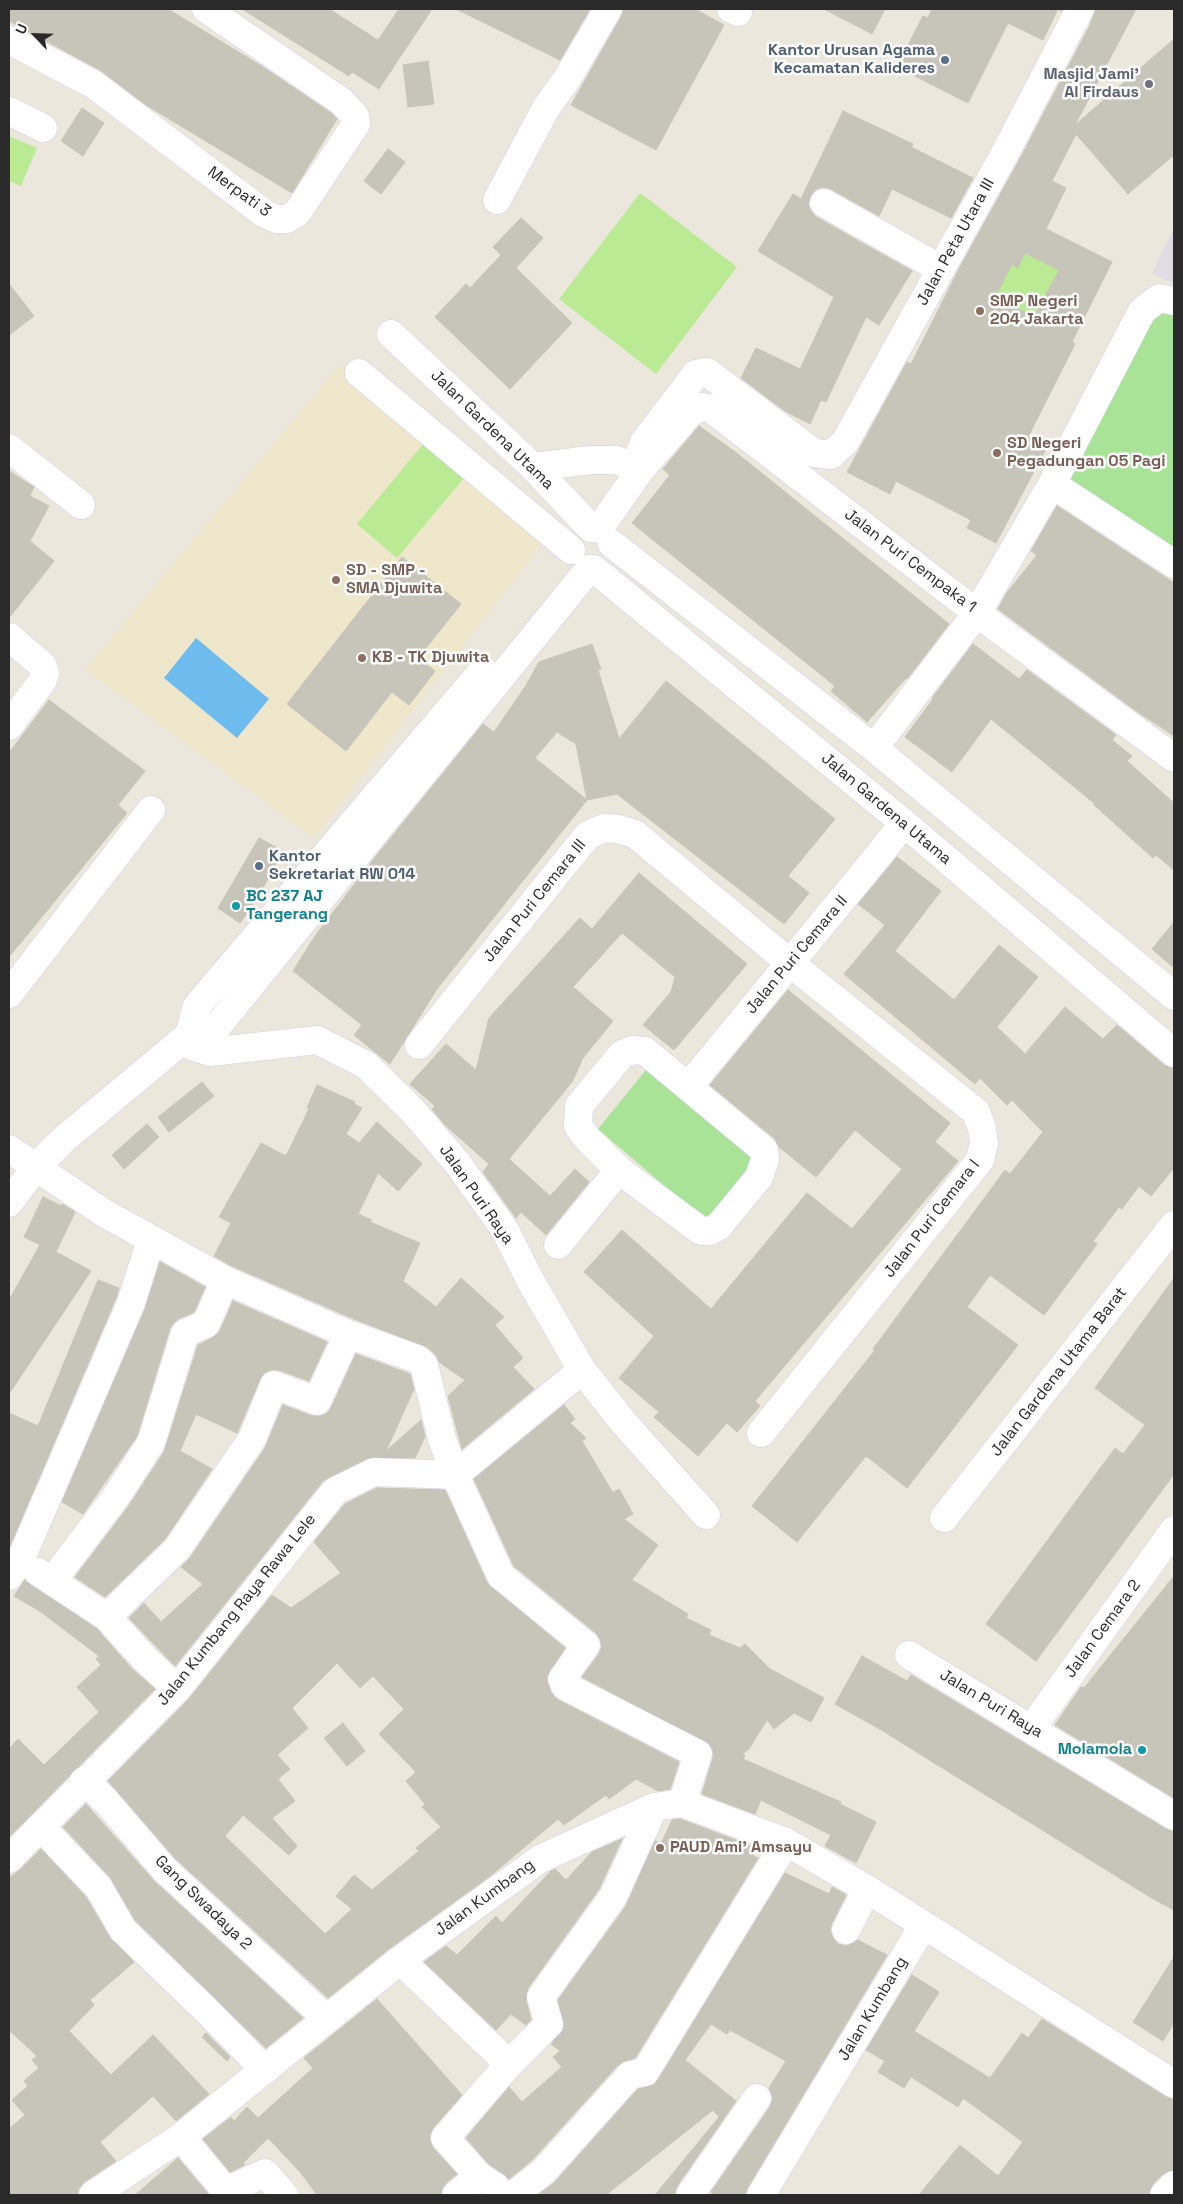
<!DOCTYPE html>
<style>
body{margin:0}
#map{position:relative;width:1183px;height:2204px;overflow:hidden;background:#ece7dc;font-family:"Space Grotesk",sans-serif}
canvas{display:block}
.frame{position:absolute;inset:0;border:10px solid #2a2a2a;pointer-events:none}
.north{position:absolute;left:10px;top:10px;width:50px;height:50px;-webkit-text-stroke:4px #fff;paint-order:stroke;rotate:294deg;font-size:14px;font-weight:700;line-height:20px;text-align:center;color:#2a2a2a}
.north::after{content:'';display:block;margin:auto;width:18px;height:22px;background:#2a2a2a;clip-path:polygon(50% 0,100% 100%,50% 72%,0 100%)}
</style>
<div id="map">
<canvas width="1183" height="2204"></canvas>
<div class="frame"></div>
<div class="north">U</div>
</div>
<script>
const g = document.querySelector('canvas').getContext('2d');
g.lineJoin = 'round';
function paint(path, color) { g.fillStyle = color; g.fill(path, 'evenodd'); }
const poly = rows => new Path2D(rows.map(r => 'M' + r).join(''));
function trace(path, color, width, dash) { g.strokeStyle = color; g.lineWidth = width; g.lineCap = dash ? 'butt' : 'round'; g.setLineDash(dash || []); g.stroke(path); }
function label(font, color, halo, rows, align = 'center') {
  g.font = font + ' "Space Grotesk",sans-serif'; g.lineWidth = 5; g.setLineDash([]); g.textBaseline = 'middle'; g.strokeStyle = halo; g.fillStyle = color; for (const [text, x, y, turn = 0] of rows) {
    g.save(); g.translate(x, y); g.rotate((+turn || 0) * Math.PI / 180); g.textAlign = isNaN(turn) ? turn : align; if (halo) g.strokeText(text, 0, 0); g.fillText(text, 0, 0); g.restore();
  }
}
paint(poly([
 [1174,228,1174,284,1152,273]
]), '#e0dce4');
paint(poly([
 [340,364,542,544,314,838,85,669]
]), '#eee7cb');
paint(poly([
 [1174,305,1174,551,1064,477,1145,314],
 [650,1065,765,1164,714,1228,598,1129]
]), '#a8e398');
paint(poly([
 [9,136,37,148,21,186,9,181],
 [640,193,737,267,656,374,559,299],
 [1025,253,1059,270,1034,317,995,297,1012,264,1018,267],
 [423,444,464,478,397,558,357,524]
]), '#baea94');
paint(poly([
 [196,638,269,699,237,738,164,678]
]), '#6ebcee');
const building = poly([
 [9,9,168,9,263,67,331,113,337,119,292,193,146,105,100,70,9,21,9,9],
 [242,9,329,9,378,40,399,9,432,9,379,89,352,72,349,76,242,9],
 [456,9,590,9,560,60,456,9],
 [624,9,695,9,724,25,656,150,571,105,621,17,624,9],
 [824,9,885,9,872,34,824,9],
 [932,9,1063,9,1061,11,1058,9,1043,40,1008,23,968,103,897,67,923,16,928,18,932,9],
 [1096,9,1136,9,1075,125,1174,39,1174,155,1128,194,1076,134,1052,181,1066,188,1046,229,1112,262,1072,342,1075,344,1028,437,1047,447,996,543,967,528,971,520,896,481,890,494,847,472,907,362,911,364,960,267,1021,157,1090,25,1096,9],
 [1025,253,1059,270,1034,317,995,297,1012,264,1018,268,1025,253],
 [428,61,434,104,408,107,403,65,428,61],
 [82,108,104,123,83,156,61,141,82,108],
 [843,111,913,144,911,147,973,178,951,218,892,189,879,216,831,189,824,187,816,189,811,195,808,204,811,211,816,217,912,271,879,325,866,317,826,402,821,400,810,424,785,411,741,378,756,348,800,369,834,297,758,251,793,194,801,199,843,111],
 [388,149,405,162,381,194,364,181,388,149],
 [521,218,543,238,516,268,572,323,510,389,435,317,466,284,470,288,501,255,493,247,521,218],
 [9,284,34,316,9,335,9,284],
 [699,426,738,454,949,624,907,679,906,678,867,722,831,691,835,686,632,523,670,475,663,469,699,426],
 [9,471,34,487,30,496,49,506,30,541,54,561,9,618,9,471],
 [1057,506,1174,583,1174,736,1135,710,998,609,1006,594,1037,555,1031,551,1057,506],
 [402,557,461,604,418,658,435,671,409,705,392,692,346,751,287,704,402,557],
 [592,644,601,669,598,670,619,739,666,681,835,819,788,876,809,893,784,924,617,794,587,800,437,989,390,1064,354,1035,362,1025,293,971,315,936,373,860,483,724,494,732,525,687,539,662,592,644],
 [557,732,576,744,587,800,535,758,557,732],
 [973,644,1019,679,1027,670,1116,735,1112,740,1132,756,1127,761,1174,803,1174,870,1156,855,1153,858,1093,804,1094,803,991,719,952,772,905,737,933,699,932,698,973,644],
 [49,700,145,771,118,805,127,813,9,957,9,753,49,700],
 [259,838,283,851,258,897,240,923,218,908,259,838],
 [897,857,941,891,895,951,954,1000,999,945,1038,977,997,1027,1025,1054,1065,1007,1103,1039,1117,1025,1164,1065,1174,1069,1174,1168,1151,1196,1139,1186,1122,1209,1119,1207,1093,1241,1097,1244,1044,1315,990,1275,967,1307,1018,1345,907,1488,866,1456,797,1542,752,1506,875,1350,873,1349,1005,1170,1010,1174,1043,1132,1012,1100,1007,1105,980,1078,975,1084,844,974,885,925,858,904,897,857],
 [639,873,747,964,674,1050,643,1025,671,992,675,977,622,933,573,987,613,1021,583,1058,572,1082,509,1159,550,1196,575,1169,589,1182,546,1235,521,1212,516,1218,483,1172,489,1164,445,1125,432,1109,435,1106,410,1084,446,1044,476,1070,489,1018,580,918,592,929,639,873],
 [1174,922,1174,968,1152,949,1174,922],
 [788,990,950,1123,935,1142,958,1161,755,1401,760,1406,737,1432,727,1423,698,1456,654,1417,659,1412,619,1378,654,1336,584,1272,622,1230,711,1309,807,1193,852,1229,902,1169,855,1130,816,1177,779,1147,774,1138,710,1085,788,990],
 [202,1082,214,1096,169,1132,158,1117,202,1082],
 [317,1085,355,1102,354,1104,362,1108,346,1134,359,1143,377,1122,422,1164,398,1191,378,1173,358,1214,372,1220,370,1222,420,1243,403,1281,436,1307,461,1278,504,1317,495,1325,523,1358,513,1367,534,1389,462,1449,448,1396,465,1380,439,1362,435,1354,427,1347,354,1319,232,1266,214,1256,231,1223,219,1217,261,1143,286,1156,309,1109,307,1108,317,1085],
 [147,1124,159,1137,124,1169,112,1155,147,1124],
 [43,1197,61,1206,62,1204,75,1212,56,1252,91,1271,9,1394,9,1300,40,1245,24,1237,43,1197],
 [160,1262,205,1287,194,1312,178,1319,170,1328,137,1436,83,1514,62,1502,145,1309,160,1262],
 [1174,1278,1174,1474,1036,1661,986,1624,1115,1448,1123,1454,1145,1425,1095,1388,1174,1278],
 [98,1280,119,1288,116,1298,9,1548,9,1413,38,1426,98,1280],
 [233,1301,327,1342,309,1381,279,1370,271,1370,264,1373,260,1379,237,1433,196,1414,180,1451,212,1469,165,1539,105,1597,75,1577,128,1507,164,1452,198,1345,212,1338,220,1331,233,1301],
 [356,1354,410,1374,414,1389,386,1451,421,1420,425,1437,415,1458,368,1458,323,1481,175,1666,129,1618,144,1603,161,1622,203,1584,181,1567,190,1558,265,1448,283,1405,312,1416,320,1416,326,1414,331,1408,356,1354],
 [564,1405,575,1419,570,1423,586,1438,582,1441,613,1493,619,1489,633,1514,624,1519,658,1545,632,1580,688,1614,686,1618,711,1630,709,1635,740,1648,745,1644,770,1669,824,1698,811,1722,794,1713,774,1729,767,1720,749,1749,742,1754,745,1755,743,1759,841,1802,840,1804,876,1822,856,1863,825,1846,831,1835,761,1800,755,1814,702,1794,713,1758,713,1751,710,1745,582,1677,599,1654,602,1646,600,1639,596,1633,514,1566,474,1479,564,1405],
 [377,1488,445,1490,487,1583,565,1648,547,1677,551,1693,558,1700,679,1762,670,1789,658,1791,636,1779,609,1799,606,1795,564,1825,558,1819,490,1876,390,1948,328,1998,176,1859,108,1781,189,1699,272,1595,291,1608,341,1573,314,1542,345,1504,377,1488],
 [337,1663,360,1688,373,1676,404,1709,379,1734,416,1772,406,1781,425,1804,422,1807,441,1827,416,1848,419,1851,372,1890,354,1875,336,1896,352,1909,325,1934,225,1836,243,1815,289,1855,297,1846,272,1818,295,1801,278,1779,290,1769,277,1755,308,1728,292,1708,337,1663],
 [1174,1576,1174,1798,1055,1725,1081,1687,1084,1688,1174,1576],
 [25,1580,97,1629,132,1669,155,1689,9,1837,9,1749,18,1739,44,1765,99,1712,77,1687,101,1665,96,1659,99,1656,41,1612,14,1596,25,1580],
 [862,1656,907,1681,911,1675,1166,1829,1174,1832,1174,1910,1150,1897,878,1728,835,1704,862,1656],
 [343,1723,365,1751,347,1766,324,1738,343,1723],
 [86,1804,154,1881,303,2018,266,2048,135,1920,110,1877,63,1827,86,1804],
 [680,1819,757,1848,753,1856,758,1858,635,2058,618,2065,532,2160,509,2179,489,2164,466,2138,509,2087,522,2102,562,2067,553,2057,560,2051,551,2044,564,2027,558,2000,626,1906,655,1841,661,1844,672,1820,680,1819],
 [622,1839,599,1889,528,1988,526,2001,531,2020,526,2025,511,2014,496,2030,424,1962,446,1946,457,1955,496,1916,502,1923,551,1871,555,1869,566,1880,592,1852,622,1839],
 [41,1849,86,1897,110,1938,134,1962,90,2000,94,2005,69,2031,111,2075,153,2035,209,2094,176,2121,153,2096,100,2142,116,2161,84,2182,79,2188,77,2195,9,2195,9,2129,25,2115,12,2100,28,2086,24,2081,39,2068,32,2060,37,2056,9,2030,9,1878,20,1870,41,1849],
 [785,1873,829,1894,832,1887,846,1895,832,1923,830,1930,833,1938,838,1944,847,1946,858,1940,887,1955,748,2187,745,2195,714,2195,711,2192,770,2107,773,2099,769,2088,786,2061,730,2030,727,2034,711,2024,685,2060,736,2101,677,2186,675,2195,655,2195,719,2117,713,2110,606,2195,538,2195,555,2182,638,2089,654,2085,658,2080,785,1873],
 [1174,1957,1174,2023,1163,2041,1133,2022,1174,1957],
 [912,1975,939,1992,914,2031,990,2078,1022,2033,1028,2038,1042,2019,1166,2097,1174,2100,1174,2170,1163,2174,1153,2184,1149,2195,919,2195,960,2145,998,2176,1023,2142,963,2098,958,2107,911,2077,904,2088,878,2072,885,2061,866,2050,912,1975],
 [377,1999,462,2095,433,2128,430,2135,430,2141,433,2148,457,2174,446,2183,442,2189,441,2195,317,2195,301,2173,268,2138,243,2163,245,2165,230,2172,203,2139,231,2117,234,2121,247,2107,258,2118,313,2068,304,2058,377,1999],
 [206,2033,230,2057,227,2061,202,2037,206,2033],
 [178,2158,209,2195,135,2195,178,2158]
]);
paint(building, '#c7c5ba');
trace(building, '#c7c3b6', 1);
const minor = poly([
 [731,9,738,12],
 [9,40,93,84,265,214,277,219,287,219,297,213,356,124,355,116,341,101,206,9],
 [9,111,43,128],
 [497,200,546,108,567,79,608,9],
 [824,203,941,269],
 [391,334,533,467,591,528],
 [359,373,571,550],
 [9,448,81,505],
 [533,467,591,460,616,460,641,469,641,451,644,442,696,374,707,372,814,453,831,455,845,442,1003,157,1080,9],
 [1052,484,1174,564],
 [599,529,641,469,691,412,700,407,710,408,998,629,1174,758],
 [612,544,874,748,1174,996],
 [594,569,904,823,1174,1053],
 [9,637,42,665,45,673,43,680,9,726],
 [874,748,977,613,1052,484,1142,311,1159,298,1174,301],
 [9,994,151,810],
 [189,1035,197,1006,483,670],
 [180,1042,210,1052,317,1040,366,1065,412,1110,458,1164,505,1230,530,1280,582,1370,624,1423,706,1515],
 [419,1045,587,836,604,828,618,829,635,834,790,963,976,1112,982,1128,984,1143,980,1160,761,1433],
 [633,1050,645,1051,764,1150,765,1159,759,1177,719,1226,710,1231,701,1231,619,1170,587,1138,578,1126,579,1106,622,1054,633,1050],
 [688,1087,882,851,904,823],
 [9,1149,104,1213,225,1280,348,1334,417,1359,424,1365,442,1439,455,1475,501,1576,586,1645,562,1679,565,1686,698,1754,682,1803],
 [9,1203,35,1168,63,1140,189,1035,216,1028,589,569],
 [558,1245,619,1170],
 [944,1518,1174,1225],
 [38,1572,107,1617,144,1658,177,1689],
 [9,1576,20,1561,131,1303,151,1240],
 [53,1580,115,1498,151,1443,185,1333,206,1324,225,1280],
 [107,1617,177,1549,252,1439,274,1385,317,1401,348,1334],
 [909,1655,1174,1816],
 [1031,1729,1174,1530],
 [84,1781,105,1800,165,1870,327,2019],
 [41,1827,99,1888,123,1930,208,2012,265,2070],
 [9,1859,177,1689,335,1491,374,1472,455,1475,582,1370],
 [846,1930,867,1889],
 [400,1960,509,2064],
 [181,2137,226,2191,265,2173,284,2195],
 [479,2176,445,2138,509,2064,549,2024,541,1997,613,1897,654,1807],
 [93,2195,181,2137,400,1960,540,1859,654,1807,682,1803,786,1842,867,1889,1174,2084],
 [456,2195,479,2176,495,2186],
 [513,2195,543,2172,630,2075,645,2072,786,1842],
 [690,2195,757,2098],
 [761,2195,923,1926],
 [1164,2195,1174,2185]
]);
trace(minor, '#d1d2e3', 29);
trace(minor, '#fff', 28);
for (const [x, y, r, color] of [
 [945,60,5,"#5c6f8a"],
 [1149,84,5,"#6b7280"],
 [980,311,5,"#8d6e63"],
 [997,453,5,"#8d6e63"],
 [336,580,5,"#8d6e63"],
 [362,658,5,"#8d6e63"],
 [259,866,5,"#5c6f8a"],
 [236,906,5,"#0f9aa8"],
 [1142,1750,5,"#0f9aa8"],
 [660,1848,5,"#8d6e63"]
]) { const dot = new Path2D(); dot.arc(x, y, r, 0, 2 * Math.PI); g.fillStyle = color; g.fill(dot); trace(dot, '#fff', 2); }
label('bold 16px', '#4e5e75', '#fff', [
 ["Kantor Urusan Agama",935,51],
 ["Kecamatan Kalideres",935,69],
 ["Kantor",269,857,"left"],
 ["Sekretariat RW 014",269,875,"left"]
], 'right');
label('bold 16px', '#5b616d', '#fff', [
 ["Masjid Jami'",1139,75],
 ["Al Firdaus",1139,93]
], 'right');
label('16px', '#2a2a2a', '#fff', [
 ["Merpati 3",239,192,36],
 ["Jalan Peta Utara III",956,242,-61],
 ["Jalan Gardena Utama",492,430,44],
 ["Jalan Puri Cempaka 1",910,561,37],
 ["Jalan Gardena Utama",886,809,40],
 ["Jalan Puri Cemara III",535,901,-51],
 ["Jalan Puri Cemara II",797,955,-50],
 ["Jalan Puri Raya",476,1195,55],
 ["Jalan Puri Cemara I",932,1219,-52],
 ["Jalan Gardena Utama Barat",1059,1372,-52],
 ["Jalan Kumbang Raya Rawa Lele",237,1610,-51],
 ["Jalan Cemara 2",1103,1629,-54],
 ["Jalan Puri Raya",991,1704,31],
 ["Jalan Kumbang",485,1898,-36],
 ["Gang Swadaya 2",203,1903,44],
 ["Jalan Kumbang",873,2009,-59]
]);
label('bold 16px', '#785e54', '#fff', [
 ["SMP Negeri",990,302],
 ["204 Jakarta",990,320],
 ["SD Negeri",1007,444],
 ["Pegadungan 05 Pagi",1007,462],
 ["SD - SMP -",346,571],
 ["SMA Djuwita",346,589],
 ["KB - TK Djuwita",372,658],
 ["PAUD Ami' Amsayu",670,1848]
], 'left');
label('bold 16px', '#0d838f', '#fff', [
 ["BC 237 AJ",246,897],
 ["Tangerang",246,915],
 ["Molamola",1132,1750,"right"]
], 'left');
</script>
